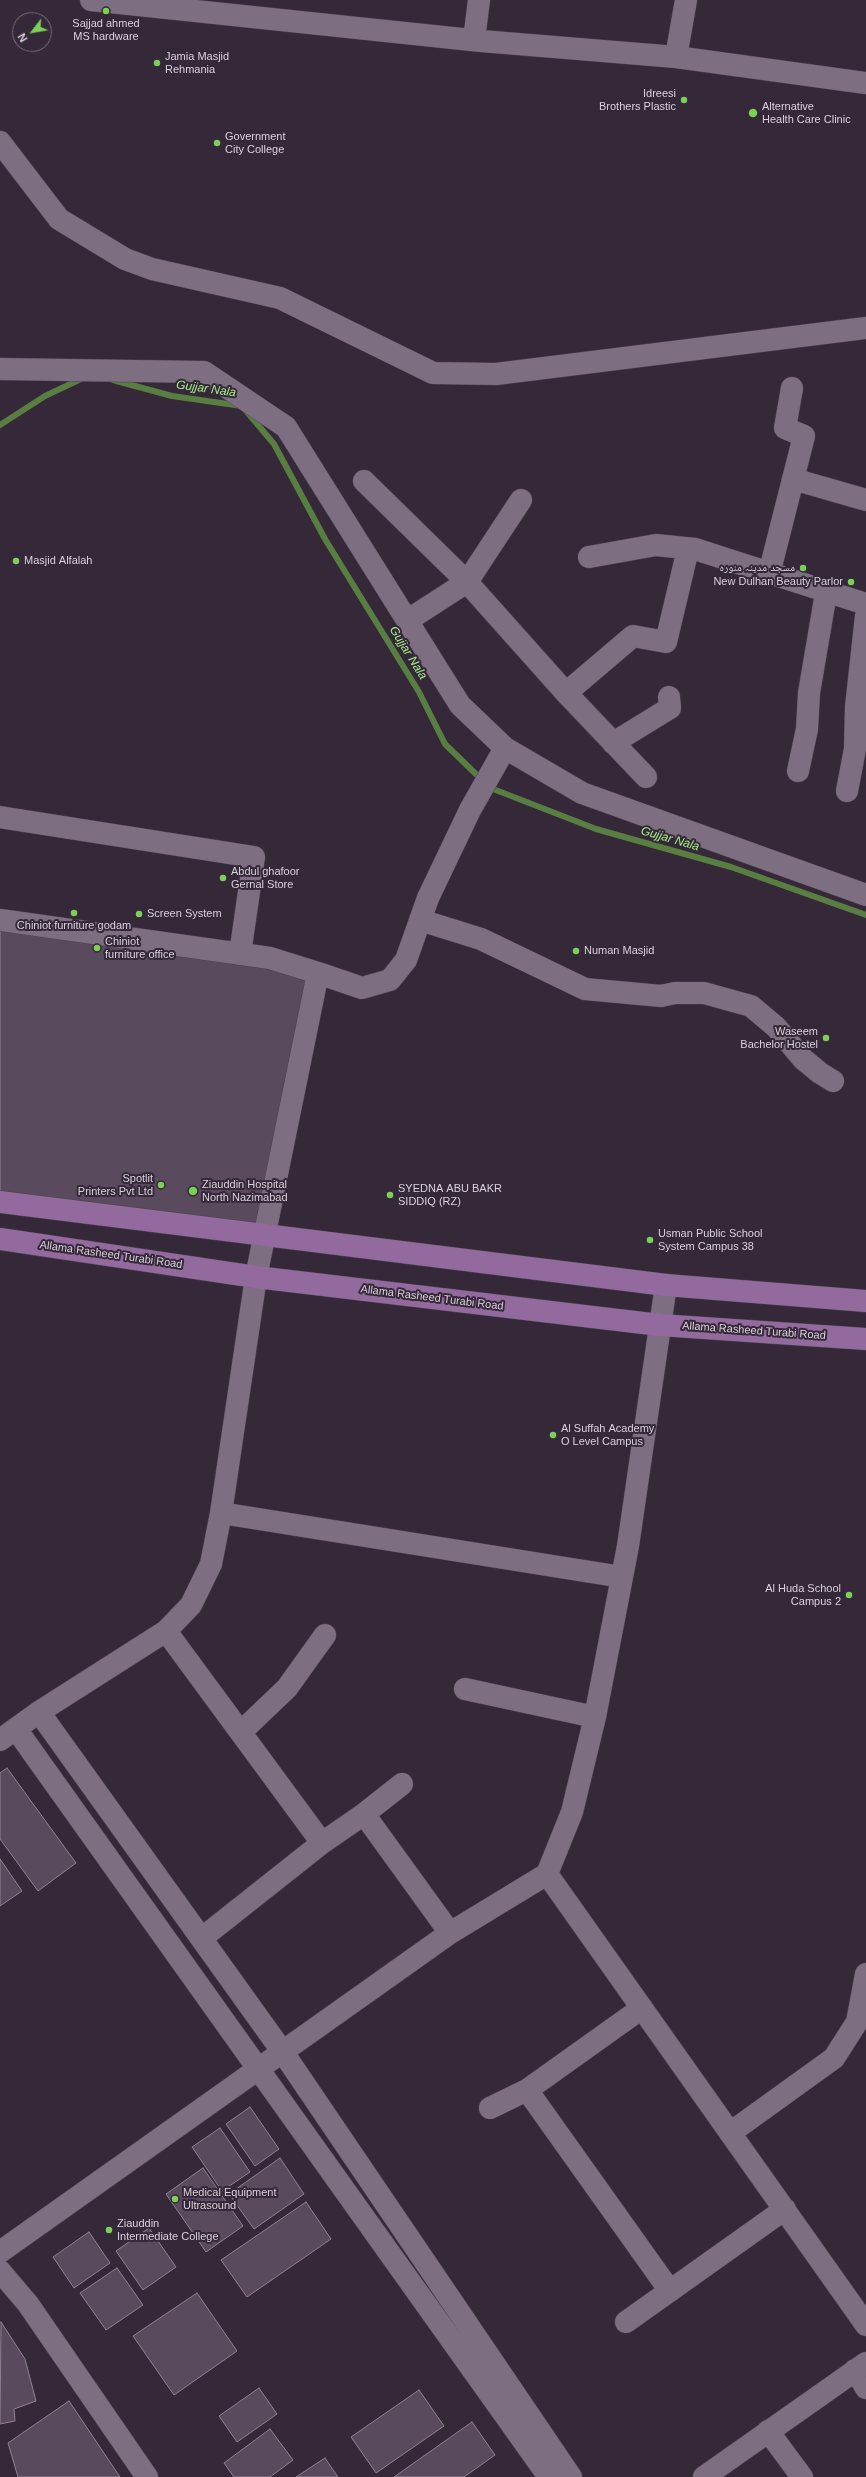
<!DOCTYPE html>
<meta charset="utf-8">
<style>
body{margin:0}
#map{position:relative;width:866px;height:2477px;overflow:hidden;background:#352839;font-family:Arial,sans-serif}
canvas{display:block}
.north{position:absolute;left:12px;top:12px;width:40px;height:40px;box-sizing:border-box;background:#352839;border:1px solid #776c7a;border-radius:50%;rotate:239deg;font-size:11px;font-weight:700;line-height:16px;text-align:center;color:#d9d1db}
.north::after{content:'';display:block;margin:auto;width:14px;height:18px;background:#79d157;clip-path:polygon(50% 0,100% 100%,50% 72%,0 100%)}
</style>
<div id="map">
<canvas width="866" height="2477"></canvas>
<div class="north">N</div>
</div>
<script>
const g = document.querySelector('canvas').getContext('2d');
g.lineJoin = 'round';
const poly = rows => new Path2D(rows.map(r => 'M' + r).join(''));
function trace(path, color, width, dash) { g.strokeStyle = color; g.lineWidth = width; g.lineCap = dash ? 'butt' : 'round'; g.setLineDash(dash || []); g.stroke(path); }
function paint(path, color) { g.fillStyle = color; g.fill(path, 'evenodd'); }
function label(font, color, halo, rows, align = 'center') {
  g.font = font + ' Arial,"Noto Naskh Arabic",sans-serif'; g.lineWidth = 4; g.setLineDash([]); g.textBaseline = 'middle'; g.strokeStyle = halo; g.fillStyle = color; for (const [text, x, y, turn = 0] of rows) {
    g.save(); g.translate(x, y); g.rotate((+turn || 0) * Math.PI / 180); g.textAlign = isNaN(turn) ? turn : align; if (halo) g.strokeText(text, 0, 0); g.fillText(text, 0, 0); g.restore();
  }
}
trace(poly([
 [113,380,172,396,242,406,274,444,325,539,419,692,445,744,482,780],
 [0,425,45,396,83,378],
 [488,787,596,829,731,867,866,915]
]), '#587e42', 6);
const building = poly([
 [0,922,316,974,260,1229,0,1198,0,922],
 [7,1768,76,1863,38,1891,0,1839,0,1773,7,1768],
 [0,1859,22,1891,0,1906,0,1859],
 [250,2107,279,2149,255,2166,226,2124,250,2107],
 [220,2128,250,2172,222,2191,192,2147,220,2128],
 [280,2158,304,2194,254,2229,229,2194,280,2158],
 [203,2168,243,2226,206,2252,166,2194,203,2168],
 [306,2202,331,2239,247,2297,221,2260,306,2202],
 [149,2228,176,2267,143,2290,116,2251,149,2228],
 [89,2232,110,2263,74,2288,53,2257,89,2232],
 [117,2268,143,2305,106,2330,80,2293,117,2268],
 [197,2293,237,2351,174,2395,133,2336,197,2293],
 [1,2322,25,2359,36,2401,14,2409,15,2421,0,2424,1,2322],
 [259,2388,277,2414,237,2442,219,2416,259,2388],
 [419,2390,444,2426,376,2473,351,2437,419,2390],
 [69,2401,120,2477,18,2477,8,2443,69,2401],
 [472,2422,495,2455,464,2477,394,2477,472,2422],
 [270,2429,293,2460,270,2477,234,2477,224,2463,270,2429],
 [325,2458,338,2477,296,2477,325,2458]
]);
paint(building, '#594a5d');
trace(building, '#918195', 1);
const minor = poly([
 [91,0,481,41,676,57,866,83],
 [474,40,479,0],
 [676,57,686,0],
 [0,142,59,219,125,259,152,269,280,298,433,373,496,374,866,328],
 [0,369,204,372,286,427,460,705,505,748,582,793,866,895],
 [793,479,866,500],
 [364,481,467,582,566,693,646,777],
 [589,557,656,545,695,549,866,604],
 [769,574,804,436,785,428,792,388],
 [408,620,467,582,521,500],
 [566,693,633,636,666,642,688,549],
 [613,743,670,708,669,697],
 [798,771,807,729,809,693,826,593],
 [847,791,855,749,856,707,866,616],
 [0,817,254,857,240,954],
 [0,920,270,958,318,973,256,1277,221,1513,211,1564,191,1605,166,1631,39,1712,0,1740],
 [420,920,481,939,585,989,661,996,675,993,704,993,751,1006,776,1027,803,1059,820,1073,833,1081],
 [318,973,362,988,390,980,406,960,428,898,470,810,505,748],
 [221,1513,622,1577],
 [166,1631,322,1843],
 [465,1689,595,1717],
 [39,1712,282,2051,571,2477],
 [16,1729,549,2477],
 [242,1731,287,1688,325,1635],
 [364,1814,450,1933],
 [547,1874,866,2325],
 [202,1938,322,1843,364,1814,402,1784],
 [527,2090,670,2291],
 [490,2108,527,2090,642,2008],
 [730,2133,834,2058,857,2022,866,1974],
 [0,2252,450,1933,547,1874,572,1812,595,1717,628,1546,666,1285],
 [0,2271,28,2304,147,2477],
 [626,2322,785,2209],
 [855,2370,866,2388],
 [768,2431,802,2477],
 [704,2477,866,2363]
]);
const major = poly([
 [0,1202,666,1285,866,1301],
 [0,1239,256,1277,660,1325,866,1339]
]);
trace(minor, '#4e4351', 23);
trace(major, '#4e4351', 23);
trace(minor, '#7d6e81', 22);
trace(major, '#926a9d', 22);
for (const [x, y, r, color] of [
 [106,11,4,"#79d157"],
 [157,63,4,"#79d157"],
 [684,100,4,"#79d157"],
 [753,113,5,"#79d157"],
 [217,143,4,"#79d157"],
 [16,561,4,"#79d157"],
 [803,568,4,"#79d157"],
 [851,582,4,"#79d157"],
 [223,878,4,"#79d157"],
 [74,913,4,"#79d157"],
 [139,914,4,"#79d157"],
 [97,948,4,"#79d157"],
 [576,951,4,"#79d157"],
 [826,1038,4,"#79d157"],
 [161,1185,4,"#79d157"],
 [193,1191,5,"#79d157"],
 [390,1195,4,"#79d157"],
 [650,1240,4,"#79d157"],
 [553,1435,4,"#79d157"],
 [849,1595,4,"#79d157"],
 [175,2199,4,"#79d157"],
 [109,2230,4,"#79d157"]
]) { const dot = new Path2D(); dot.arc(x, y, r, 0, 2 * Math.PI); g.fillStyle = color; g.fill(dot); trace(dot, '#352839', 1.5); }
label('11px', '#d9d1db', '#352839', [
 ["Sajjad ahmed",106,24,"center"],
 ["MS hardware",106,37,"center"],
 ["Jamia Masjid",165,57],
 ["Rehmania",165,70],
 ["Idreesi",676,94,"right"],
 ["Brothers Plastic",676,107,"right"],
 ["Alternative",762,107],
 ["Health Care Clinic",762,120],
 ["Government",225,137],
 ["City College",225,150],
 ["Masjid Alfalah",24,561],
 ["مسجد مدینہ منورہ",795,568,"right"],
 ["New Dulhan Beauty Parlor",843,582,"right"],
 ["Abdul ghafoor",231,872],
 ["Gernal Store",231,885],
 ["Screen System",147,914],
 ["Chiniot furniture godam",74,926,"center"],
 ["Chiniot",105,942],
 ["furniture office",105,955],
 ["Numan Masjid",584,951],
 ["Waseem",818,1032,"right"],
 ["Bachelor Hostel",818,1045,"right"],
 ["Spotlit",153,1179,"right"],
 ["Printers Pvt Ltd",153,1192,"right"],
 ["Ziauddin Hospital",202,1185],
 ["North Nazimabad",202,1198],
 ["SYEDNA ABU BAKR",398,1189],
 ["SIDDIQ (RZ)",398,1202],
 ["Usman Public School",658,1234],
 ["System Campus 38",658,1247],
 ["Al Suffah Academy",561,1429],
 ["O Level Campus",561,1442],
 ["Al Huda School",841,1589,"right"],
 ["Campus 2",841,1602,"right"],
 ["Medical Equipment",183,2193],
 ["Ultrasound",183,2206],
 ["Ziauddin",117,2224],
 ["Intermediate College",117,2237]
], 'left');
label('11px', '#d9d1db', '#352839', [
 ["Allama Rasheed Turabi Road",111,1255,8],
 ["Allama Rasheed Turabi Road",432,1298,7],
 ["Allama Rasheed Turabi Road",754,1331,4]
]);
label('italic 12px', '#a2f086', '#352839', [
 ["Gujjar Nala",206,389,8],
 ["Gujjar Nala",408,653,58],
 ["Gujjar Nala",670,839,16]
]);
</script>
